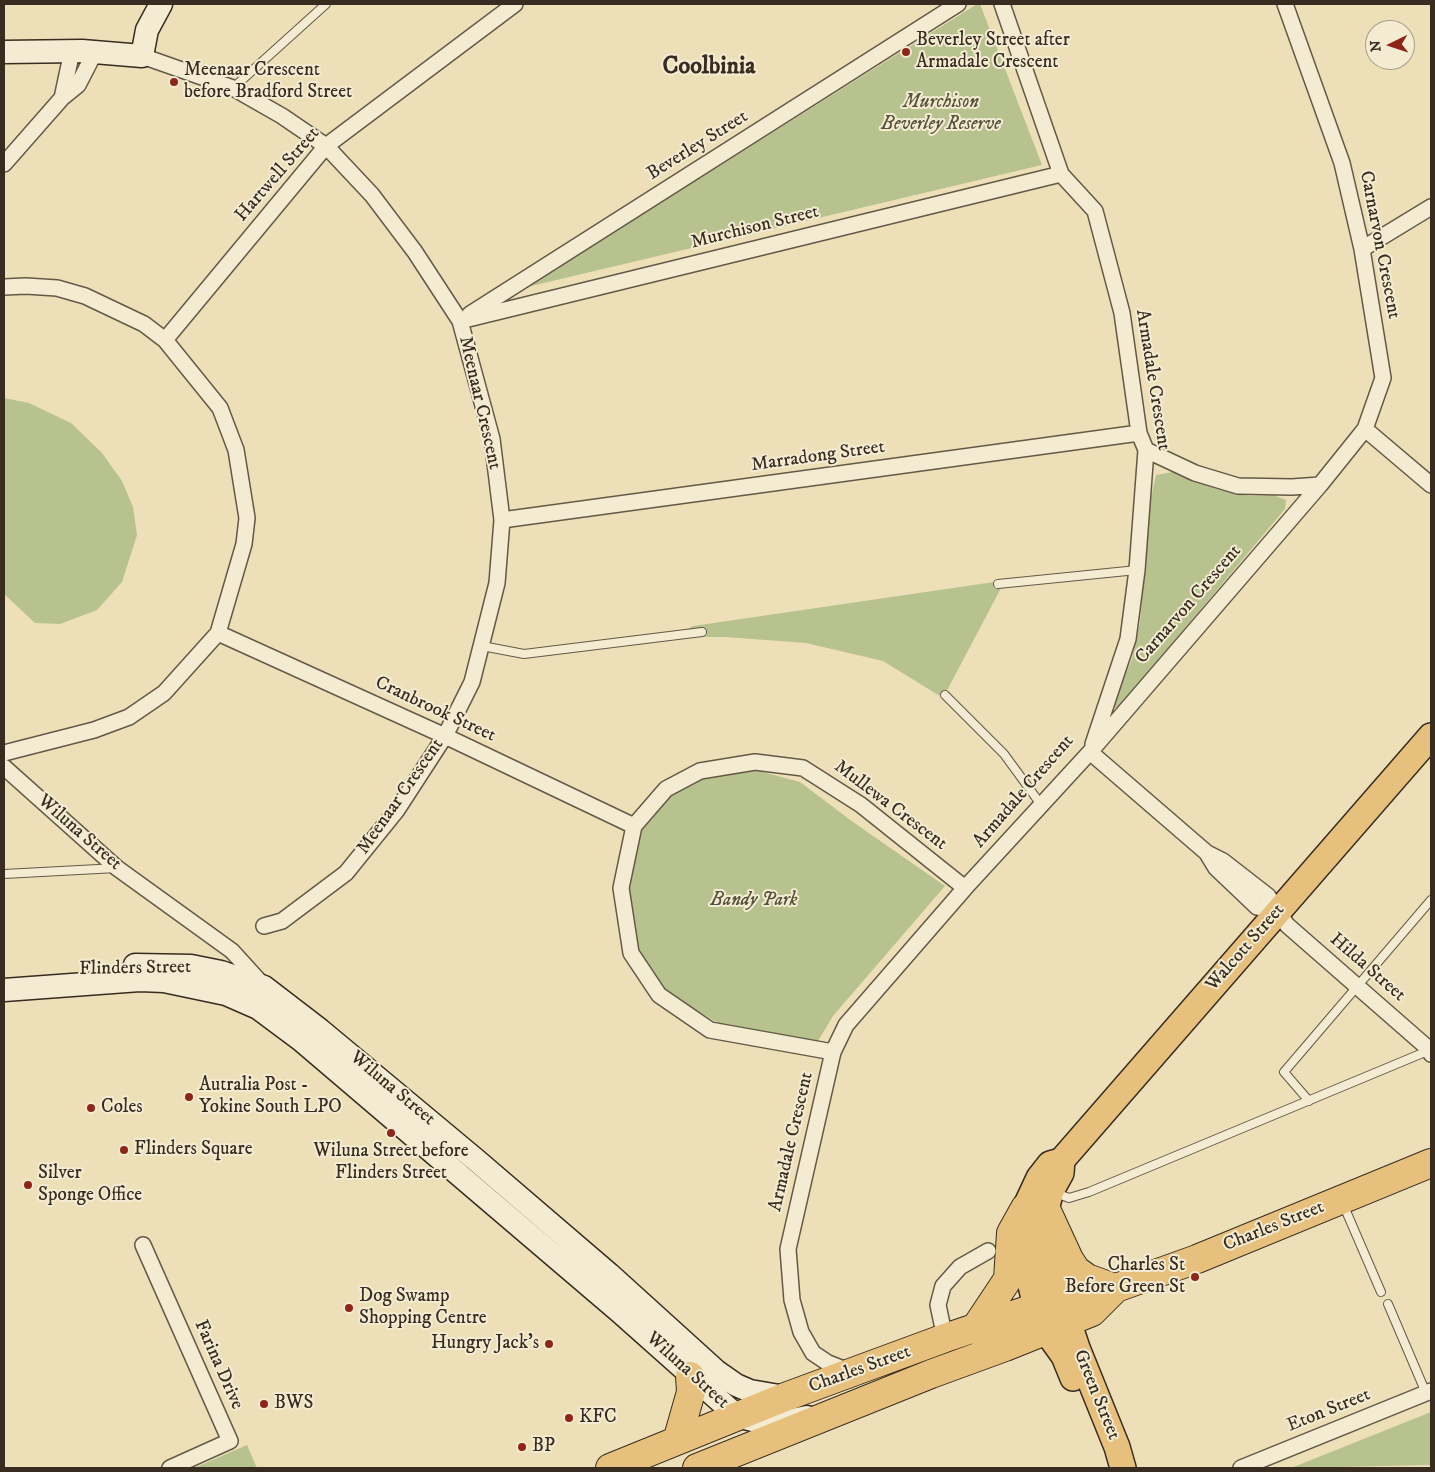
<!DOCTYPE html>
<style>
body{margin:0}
#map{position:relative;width:1435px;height:1472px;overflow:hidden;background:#ede0b9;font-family:"IM FELL DW Pica",serif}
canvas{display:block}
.frame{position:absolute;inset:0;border:5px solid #372c1f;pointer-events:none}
.north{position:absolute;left:1365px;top:20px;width:50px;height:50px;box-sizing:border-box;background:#f3ebd2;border:1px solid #a89f8a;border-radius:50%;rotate:266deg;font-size:14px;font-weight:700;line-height:20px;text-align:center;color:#372c1f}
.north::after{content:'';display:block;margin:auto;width:18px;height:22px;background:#8f2418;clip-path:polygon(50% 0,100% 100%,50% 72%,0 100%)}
</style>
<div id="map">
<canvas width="1435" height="1472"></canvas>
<div class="frame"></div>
<div class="north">N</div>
</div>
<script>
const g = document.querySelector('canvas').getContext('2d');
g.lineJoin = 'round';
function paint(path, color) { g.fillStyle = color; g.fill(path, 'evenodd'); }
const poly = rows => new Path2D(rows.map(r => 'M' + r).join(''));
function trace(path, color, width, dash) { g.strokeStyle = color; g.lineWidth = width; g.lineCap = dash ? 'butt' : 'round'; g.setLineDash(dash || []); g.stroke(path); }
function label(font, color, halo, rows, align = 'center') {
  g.font = font + ' "IM FELL DW Pica",serif'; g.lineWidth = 4; g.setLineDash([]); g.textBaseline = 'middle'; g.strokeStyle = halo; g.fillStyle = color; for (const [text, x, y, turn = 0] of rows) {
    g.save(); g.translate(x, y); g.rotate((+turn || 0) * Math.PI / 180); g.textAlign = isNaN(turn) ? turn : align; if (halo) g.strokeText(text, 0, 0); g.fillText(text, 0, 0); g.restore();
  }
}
paint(poly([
 [977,4,980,4,1042,165,527,287],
 [4,398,29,403,71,423,102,453,122,481,133,507,137,535,122,582,97,610,60,624,35,623,4,594],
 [1173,472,1217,489,1250,496,1273,495,1286,500,1285,509,1117,709,1112,706,1132,659,1140,622,1150,502,1156,475],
 [994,582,998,584,1000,590,943,698,883,661,806,643,725,637,689,637,677,635,693,626],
 [755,770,800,782,853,822,945,886,833,1016,818,1041,718,1023,666,992,638,955,629,894,639,833,666,797,700,779],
 [1431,1412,1431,1465,1291,1468],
 [247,1445,257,1468,194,1468]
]), '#b8c28f');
const lane = poly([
 [233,88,326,4],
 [998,584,1137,570],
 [482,646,524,654,702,632],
 [945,695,1004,754,1042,806],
 [4,874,117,868],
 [1309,1101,1284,1072,1431,900],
 [1053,1192,1069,1198,1089,1192,1430,1050],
 [1343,1204,1381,1292],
 [1388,1304,1426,1393]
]);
const street = poly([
 [1002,4,1061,174,1095,211,1122,313,1139,433,1146,450,1137,570,1128,639,1093,744],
 [142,56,233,88,282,116,326,146,372,195,415,252,460,321,492,439,502,520,497,583,472,682,445,736,397,810,346,873,282,921,264,926],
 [62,98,72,51],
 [4,164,62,98,78,85,95,52],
 [1362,249,1431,207],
 [4,287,26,286,57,288,85,296,144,324,165,340,220,408,236,450,247,518,244,544,218,633,164,693,129,717,94,730,4,753],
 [470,314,958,4],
 [460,321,1061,174],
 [165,340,326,146,515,4],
 [1365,429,1431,485],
 [1146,450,1195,473,1238,486,1292,487,1320,485,1365,429,1383,378,1362,249,1342,163,1285,4],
 [502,520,1139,433],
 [218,633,445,736,634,826],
 [1090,752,1207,853,1223,861,1268,896,1287,925,1430,1050,1431,1054],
 [4,767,117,868,232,951,262,984],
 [1208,855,1216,868,1257,907,1279,912],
 [833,1052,710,1030,659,995,631,953,621,888,634,826,666,789,700,771,755,762,803,768,861,805,965,888],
 [143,1245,230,1441,170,1468],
 [945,1338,938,1305,943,1286,960,1267,988,1251],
 [851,1372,828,1363,813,1353,801,1332,792,1300,788,1249,833,1052,846,1025,965,888,1090,752,1320,485],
 [1241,1468,1431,1391]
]);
const secondary = poly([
 [4,52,82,51,142,56,147,30,161,4],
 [135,965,191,966,221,972,264,987,320,1030,476,1160,609,1274,716,1371,736,1385,750,1391,785,1397],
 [4,990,140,980,164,981,226,994,258,1008,301,1040,620,1312,737,1416,757,1421,787,1421,807,1417]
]);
const primary = poly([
 [1057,1162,1050,1164,1039,1178,1025,1208,1022,1247,1036,1307,1046,1331,1064,1356,1073,1378],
 [1123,1468,1117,1447,1077,1348,1053,1276,1045,1242,1043,1227,1046,1209,1051,1191,1061,1173,1062,1160,1431,736]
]);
const highway = poly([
 [1046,1209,1069,1259,1076,1270,1087,1278,1112,1287],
 [974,1330,1008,1279,1011,1233,1025,1208],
 [677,1441,691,1392,690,1376],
 [610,1468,785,1397,945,1338,1084,1291,1116,1288,1197,1259,1431,1163],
 [697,1468,931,1374,1005,1347,1092,1312,1116,1288]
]);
trace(lane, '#645946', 10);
trace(street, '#645946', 18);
trace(secondary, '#372c1f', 25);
trace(primary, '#372c1f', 28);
trace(highway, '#372c1f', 30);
trace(lane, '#f3ebd2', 8);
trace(street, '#f3ebd2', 15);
trace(secondary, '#f3ebd2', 22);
trace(primary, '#e6c07c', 25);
trace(highway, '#e6c07c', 28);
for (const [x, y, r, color] of [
 [906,52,5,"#8f2418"],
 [174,82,5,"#8f2418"],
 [189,1097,5,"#8f2418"],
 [91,1108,5,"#8f2418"],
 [391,1133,5,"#8f2418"],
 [124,1150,5,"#8f2418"],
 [28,1185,5,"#8f2418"],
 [1195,1277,5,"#8f2418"],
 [349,1308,5,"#8f2418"],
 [549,1344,5,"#8f2418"],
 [264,1404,5,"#8f2418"],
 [569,1418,5,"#8f2418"],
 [522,1447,5,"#8f2418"]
]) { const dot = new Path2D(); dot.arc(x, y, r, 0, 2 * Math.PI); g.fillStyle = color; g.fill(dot); trace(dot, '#f3ebd2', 2); }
label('19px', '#372c1f', '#f3ebd2', [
 ["Beverley Street after",916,41],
 ["Armadale Crescent",916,63],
 ["Meenaar Crescent",184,71],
 ["before Bradford Street",184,93],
 ["Autralia Post -",199,1086],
 ["Yokine South LPO",199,1108],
 ["Coles",101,1108],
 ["Flinders Square",134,1150],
 ["Wiluna Street before",391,1152,"center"],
 ["Flinders Street",391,1174,"center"],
 ["Silver",38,1174],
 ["Sponge Office",38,1196],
 ["Charles St",1185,1266,"right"],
 ["Before Green St",1185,1288,"right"],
 ["Dog Swamp",359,1297],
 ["Shopping Centre",359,1319],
 ["Hungry Jack's",539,1344,"right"],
 ["BWS",274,1404],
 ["KFC",579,1418],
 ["BP",532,1447]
], 'left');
label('italic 19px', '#57523b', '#f3ebd2', [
 ["Murchison",941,103],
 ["Beverley Reserve",941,125],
 ["Bandy Park",754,901]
]);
label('19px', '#372c1f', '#f3ebd2', [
 ["Beverley Street",698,146,-32],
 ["Hartwell Street",278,175,-49],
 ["Murchison Street",755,228,-14],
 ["Carnarvon Crescent",1379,245,79],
 ["Armadale Crescent",1152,380,81],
 ["Meenaar Crescent",479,403,77],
 ["Marradong Street",818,457,-8],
 ["Carnarvon Crescent",1189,605,-49],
 ["Cranbrook Street",435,710,25],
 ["Armadale Crescent",1024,792,-49],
 ["Meenaar Crescent",401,797,-55],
 ["Mullewa Crescent",890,806,37],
 ["Wiluna Street",79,833,41],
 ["Walcott Street",1246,948,-49],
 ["Hilda Street",1367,968,41],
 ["Flinders Street",135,969,-1],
 ["Wiluna Street",392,1089,40],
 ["Armadale Crescent",792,1142,-77],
 ["Charles Street",1274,1227,-22],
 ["Farina Drive",218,1365,66],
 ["Charles Street",860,1370,-20],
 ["Wiluna Street",687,1371,42],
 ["Green Street",1096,1395,68],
 ["Eton Street",1329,1411,-22]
]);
label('bold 24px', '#372c1f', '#f3ebd2', [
 ["Coolbinia",709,68]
]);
</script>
